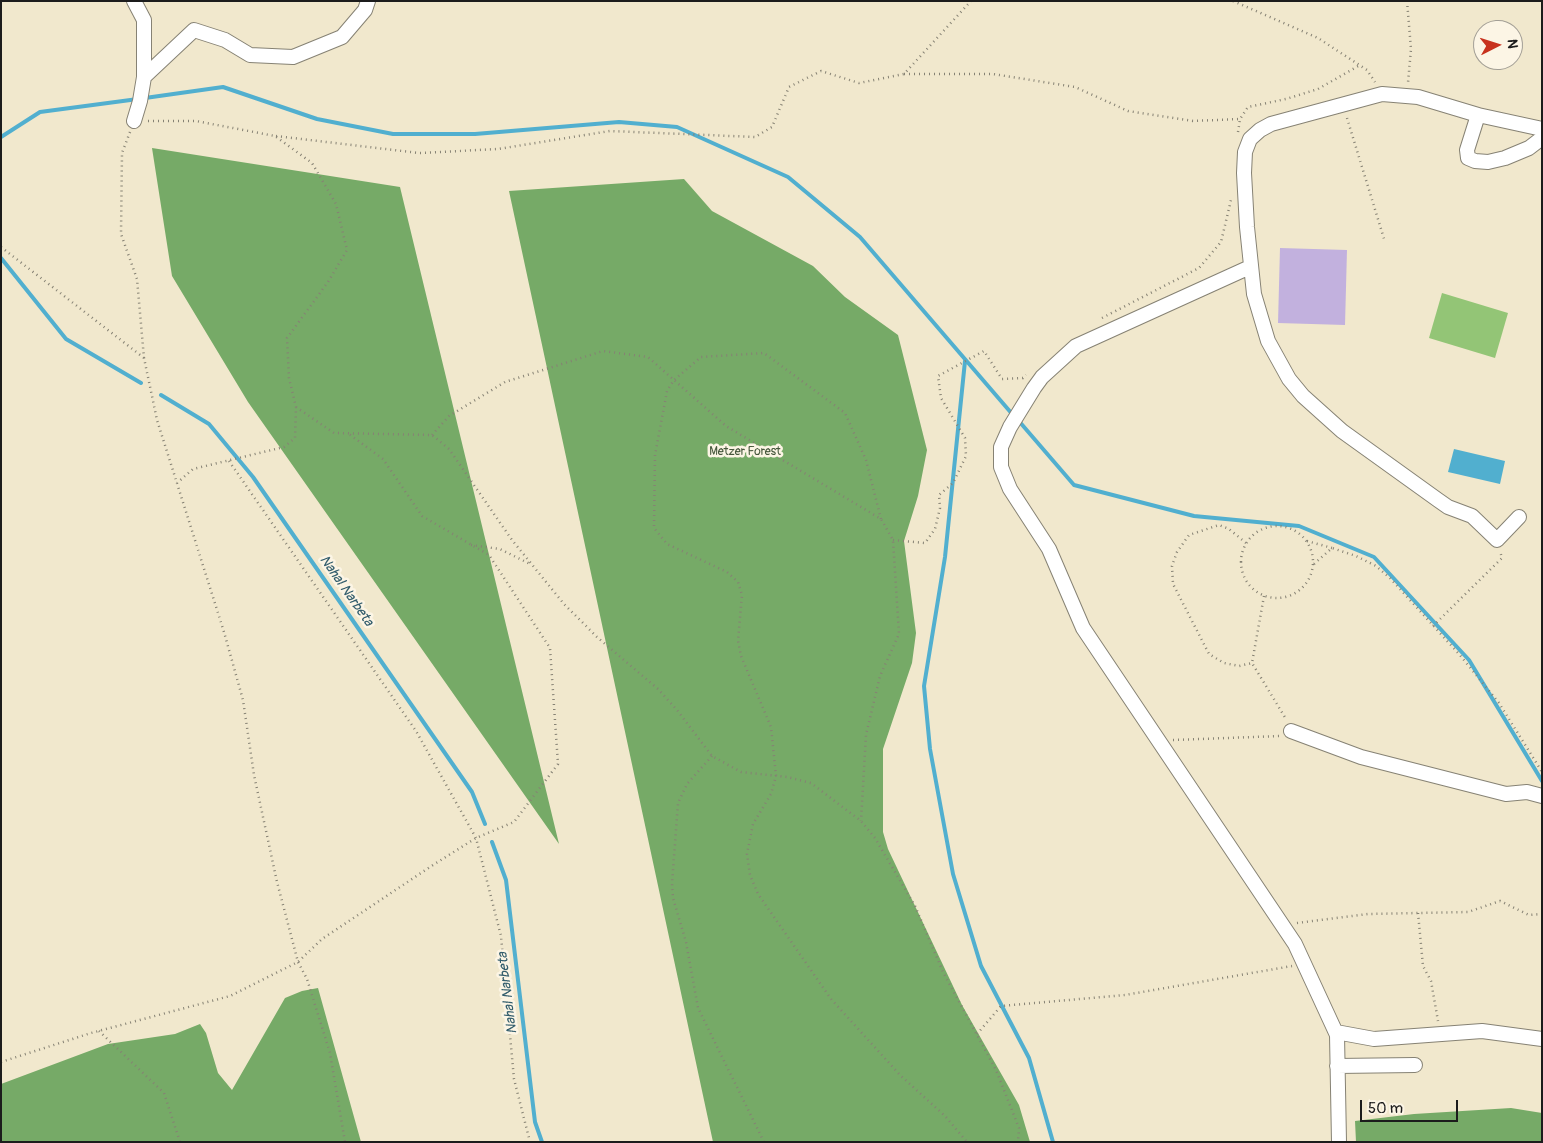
<!DOCTYPE html>
<style>
body{margin:0}
#map{position:relative;width:1543px;height:1143px;overflow:hidden;background:#f1e8cd;font-family:Pangolin,sans-serif}
canvas{display:block}
.frame{position:absolute;inset:0;border:2px solid #1c1c1c;pointer-events:none}
.north{position:absolute;left:1473px;top:20px;width:50px;height:50px;box-sizing:border-box;background:#fcf5e5;border:1px solid #a29e95;border-radius:50%;rotate:85deg;font-size:14px;font-weight:700;line-height:20px;text-align:center;color:#1c1c1c}
.north::after{content:'';display:block;margin:auto;width:18px;height:22px;background:#c8321e;clip-path:polygon(50% 0,100% 100%,50% 72%,0 100%)}
.scale{position:absolute;left:1360px;top:1100px;width:98px;height:22px;box-sizing:border-box;border:2px solid #1c1c1c;border-top:0;padding-left:6px;font-size:15px;line-height:18px;white-space:nowrap;color:#1c1c1c;-webkit-text-stroke:4px #fcf5e5;paint-order:stroke}
</style>
<div id="map">
<canvas width="1543" height="1143"></canvas>
<div class="frame"></div>
<div class="north">N</div>
<div class="scale">50 m</div>
</div>
<script>
const g = document.querySelector('canvas').getContext('2d');
g.lineJoin = 'round';
function paint(path, color) { g.fillStyle = color; g.fill(path, 'evenodd'); }
const poly = rows => new Path2D(rows.map(r => 'M' + r).join(''));
function trace(path, color, width, dash) { g.strokeStyle = color; g.lineWidth = width; g.lineCap = dash ? 'butt' : 'round'; g.setLineDash(dash || []); g.stroke(path); }
function label(font, color, halo, rows, align = 'center') {
  g.font = font + ' Pangolin,sans-serif'; g.lineWidth = 5; g.setLineDash([]); g.textBaseline = 'middle'; g.strokeStyle = halo; g.fillStyle = color; for (const [text, x, y, turn = 0] of rows) {
    g.save(); g.translate(x, y); g.rotate((+turn || 0) * Math.PI / 180); g.textAlign = isNaN(turn) ? turn : align; if (halo) g.strokeText(text, 0, 0); g.fillText(text, 0, 0); g.restore();
  }
}
paint(poly([
 [1442,293,1508,313,1495,358,1429,338]
]), '#93c576');
paint(poly([
 [152,148,400,187,559,844,248,402,172,276],
 [684,179,712,211,813,266,845,297,898,335,927,450,918,496,904,541,916,633,912,663,883,749,883,832,888,849,962,1005,1019,1105,1030,1142,713,1142,509,191],
 [318,988,361,1142,1,1142,1,1084,108,1044,175,1034,200,1024,206,1033,218,1073,232,1090,285,998,302,991],
 [1511,1108,1542,1113,1542,1142,1356,1142,1355,1121,1414,1114]
]), '#76aa67');
paint(poly([
 [1454,449,1505,461,1500,484,1448,472]
]), '#51afcf');
trace(poly([
 [145,98,223,87,317,119,393,134,475,134,619,122,677,127,788,177,860,237,1013,415],
 [1,137,40,112,138,99],
 [1,258,66,339,141,383],
 [965,361,945,557,924,686,930,749,953,874,981,966,1029,1058,1053,1142],
 [161,395,209,424,253,477,472,792,485,824],
 [1018,420,1074,485,1194,516,1299,526,1374,557,1469,660,1542,781],
 [492,842,506,880,535,1122,542,1142]
]), '#51afcf', 4);
paint(poly([
 [1280,248,1347,250,1345,325,1278,323]
]), '#c2b1de');
const minor = poly([
 [134,1,144,20,144,77,140,101,134,121],
 [144,77,194,30,225,40,250,55,293,57,342,37,365,10,368,1],
 [1478,115,1467,150,1468,158,1475,161,1488,162,1505,158,1529,148,1542,138],
 [1250,267,1076,346,1042,377,1034,388,1010,427,1001,447,1001,467,1010,489,1049,549,1083,628,1295,944,1337,1035,1339,1142],
 [1519,517,1497,540,1472,516,1448,507,1438,500,1342,431,1303,396,1289,379,1268,341,1254,294,1247,227,1244,173,1245,152,1250,139,1260,130,1271,124,1382,94,1418,97,1478,115,1542,129],
 [1291,731,1361,757,1506,794,1527,792,1542,796],
 [1336,1032,1374,1039,1482,1031,1542,1039],
 [1337,1066,1415,1065]
]);
trace(minor, '#868274', 16);
trace(poly([
 [1233,1,1318,38,1367,70,1375,82],
 [1407,1,1411,49,1408,83],
 [904,74,993,74,1075,87,1128,111,1193,121,1240,119],
 [1347,118,1385,242],
 [148,121,196,121,275,136,312,163,336,204,347,250,328,282,287,338,289,378,296,407,295,438,284,447,193,469,177,483],
 [130,132,122,153,121,234,137,279,144,358,157,420,224,632,243,700,254,775,277,882,298,962,307,979,330,1053,345,1142],
 [1238,132,1240,119,1248,107,1286,99,1318,89,1360,65],
 [276,136,419,153,498,149,610,131,755,137,772,127,789,87,821,71,859,83,904,74,971,1],
 [1,247,144,358],
 [1102,318,1199,268,1221,242,1231,200],
 [296,407,334,433,432,435,449,449,512,540,564,604,597,637,658,689,677,710,712,756,741,772,787,777,811,783,861,821,875,838,915,906,943,972,996,1070,1019,1128,1018,1142],
 [432,435,449,416,505,382,603,351,648,357,726,426,881,519,893,540,899,634,880,676,866,735,861,821],
 [229,461,416,731,476,838,501,936,514,1079,530,1142],
 [881,519,866,460,845,413,764,353,701,357,674,380,667,391,655,455,654,528,667,544,727,572,738,582,742,595,738,641,741,656,771,727,776,776,771,794,753,824,747,854,750,875,758,894,831,999,900,1075,945,1116,967,1142],
 '1241 562a36 36 0 1 1 72 0a36 36 0 1 1-72 0Z',
 [893,540,925,543,935,529,940,508,939,495,953,483,966,456,965,438,941,398,938,376,984,351,1002,379,1023,378,1026,375],
 [1307,541,1332,548],
 [1246,543,1229,529,1219,525,1189,535,1177,552,1172,566,1173,584,1209,654,1224,663,1239,666,1252,663],
 [471,545,500,549,530,564],
 [1314,564,1332,548,1356,556,1376,566,1390,578,1459,654,1499,703,1542,772],
 [1264,596,1252,663,1286,719],
 [1433,626,1502,558,1500,551],
 [1173,740,1280,736],
 [712,756,687,784,678,803,672,884,673,898,686,942,698,1008,764,1142],
 [1418,913,1423,966,1431,981,1438,1021],
 [1297,923,1368,914,1468,912,1500,901,1529,915,1542,914],
 [99,1031,164,1093,180,1142],
 [977,1034,1001,1006,1125,995,1292,966],
 [1,1062,91,1033,230,996,298,962,322,939,433,865,476,838,514,822,558,764,550,648,489,555,422,516,383,459,349,434]
]), '#868274', 2.5, [1, 4]);
trace(minor, '#fff', 14);
label('12px', '#46573c', '#fcf5e5', [
 ["Metzer Forest",745,452]
]);
label('italic 14px', '#345e6d', '#fcf5e5', [
 ["Nahal Narbeta",346,591,55],
 ["Nahal Narbeta",508,993,-97]
]);
</script>
